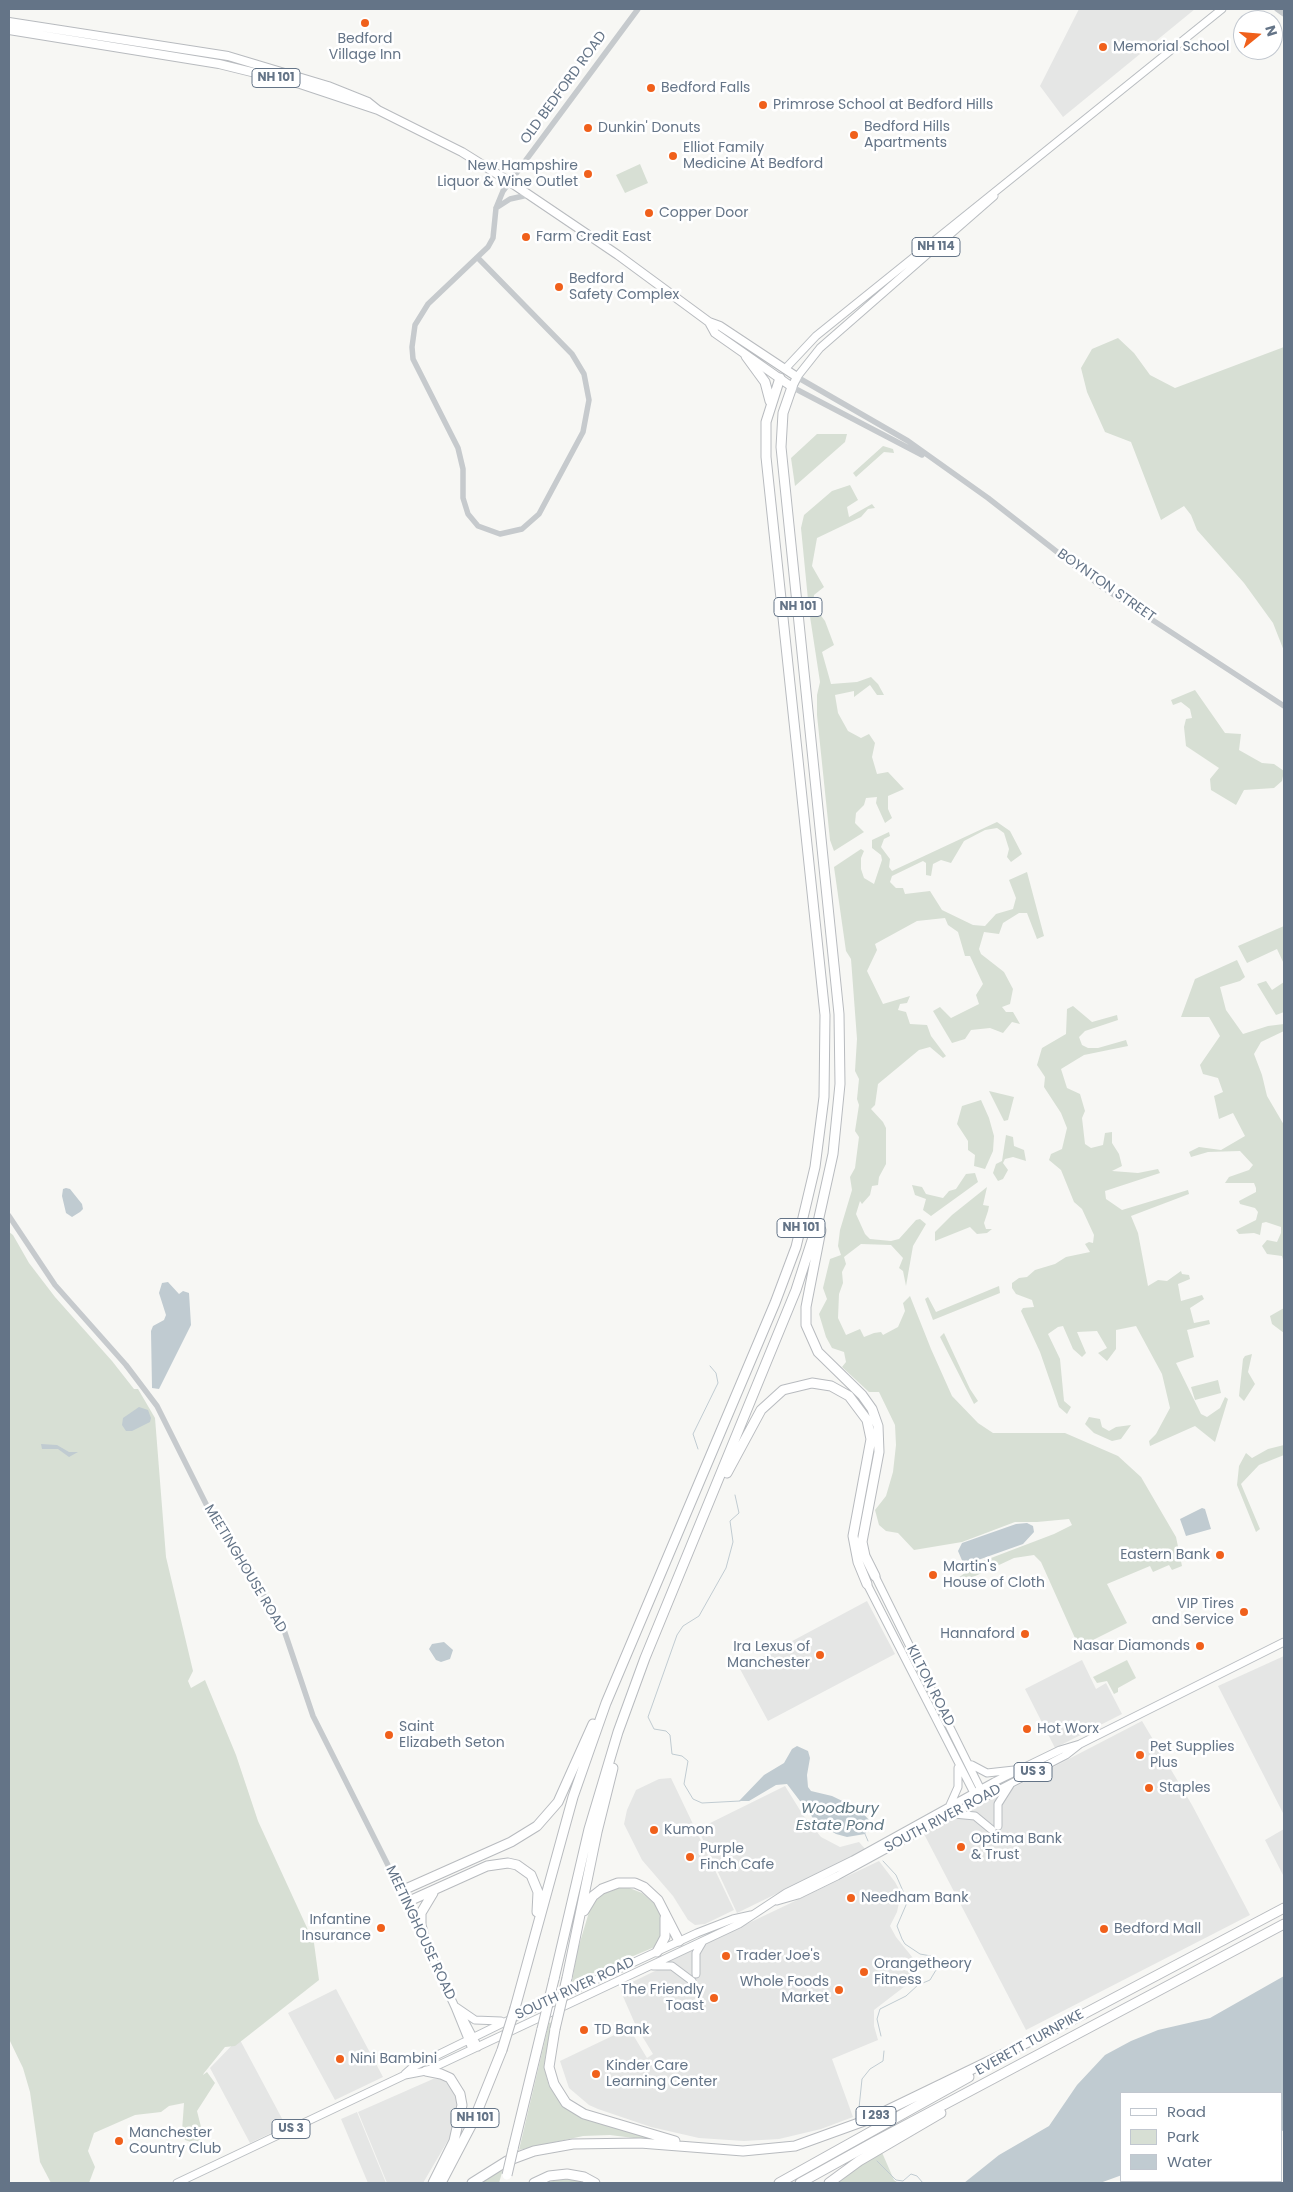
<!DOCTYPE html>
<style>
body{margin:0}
#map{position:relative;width:1293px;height:2192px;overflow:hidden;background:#f7f7f4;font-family:Poppins,sans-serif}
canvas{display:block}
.frame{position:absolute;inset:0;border:10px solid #647487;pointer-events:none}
.legend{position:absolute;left:1120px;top:2092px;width:162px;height:90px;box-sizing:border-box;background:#fff;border:1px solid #c1c7cf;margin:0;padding:6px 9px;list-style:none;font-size:15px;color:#647487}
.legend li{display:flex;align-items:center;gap:10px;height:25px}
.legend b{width:25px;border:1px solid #c1c7cf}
.north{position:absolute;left:1233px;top:10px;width:50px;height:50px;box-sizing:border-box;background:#fff;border:1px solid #c1c7cf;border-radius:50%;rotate:73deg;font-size:14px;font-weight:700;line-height:20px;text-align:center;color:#647487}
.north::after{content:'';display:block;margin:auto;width:18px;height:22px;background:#f0601b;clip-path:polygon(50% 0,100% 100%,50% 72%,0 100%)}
</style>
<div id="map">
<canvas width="1293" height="2192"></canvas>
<div class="frame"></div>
<ul class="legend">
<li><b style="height:6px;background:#fff"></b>Road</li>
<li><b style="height:14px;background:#d7dfd4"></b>Park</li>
<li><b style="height:14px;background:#c0cbd1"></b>Water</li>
</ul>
<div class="north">N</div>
</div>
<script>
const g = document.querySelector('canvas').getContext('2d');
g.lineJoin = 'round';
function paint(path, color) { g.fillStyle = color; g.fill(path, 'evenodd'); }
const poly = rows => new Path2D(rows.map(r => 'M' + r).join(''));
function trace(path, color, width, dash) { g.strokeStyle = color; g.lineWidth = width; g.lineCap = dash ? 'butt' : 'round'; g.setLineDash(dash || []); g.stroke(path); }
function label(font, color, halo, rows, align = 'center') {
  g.font = font + ' Poppins,sans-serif'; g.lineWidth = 5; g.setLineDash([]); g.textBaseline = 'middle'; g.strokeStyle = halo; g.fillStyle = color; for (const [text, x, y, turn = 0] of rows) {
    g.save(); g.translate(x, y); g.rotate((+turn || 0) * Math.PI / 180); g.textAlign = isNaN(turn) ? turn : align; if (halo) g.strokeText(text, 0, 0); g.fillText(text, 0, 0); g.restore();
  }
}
paint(poly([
 [1079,9,1195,9,1063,117,1040,86],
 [867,1601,895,1654,768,1721,740,1669],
 [1284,1656,1284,1815,1218,1686],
 [1082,1660,1096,1689,1106,1683,1122,1714,1055,1748,1025,1689],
 [1142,1721,1192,1805,1250,1915,1026,2030,924,1834],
 [671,1778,734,1910,705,1924,695,1925,688,1920,673,1896,642,1860,624,1824,627,1810,636,1790,659,1779],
 [785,1786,803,1815,821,1837,840,1847,859,1842,866,1850,737,1913,698,1829],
 [1284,1829,1284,1875,1283,1875,1265,1840],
 [879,1861,895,1882,901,1893,897,1912,890,1926,896,1937,917,1963,917,1973,913,1980,874,2010,874,2026,878,2040,832,2059,853,2117,821,2129,779,2139,744,2141,699,2138,651,2127,598,2109,589,2105,569,2088,560,2061,629,2028,647,2058,653,2054,636,2026,621,1992,622,1987,657,1970,669,1961],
 [336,1989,383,2077,335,2100,288,2013],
 [239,2038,286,2126,250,2143,210,2068],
 [433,2079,442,2079,450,2084,457,2095,460,2107,457,2125,423,2183,387,2183,358,2112],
 [357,2112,386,2183,368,2183,341,2119]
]), '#e5e6e5');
paint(poly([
 [640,164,648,183,625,193,616,175],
 [1118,338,1134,353,1150,375,1175,388,1284,347,1284,651,1273,623,1244,583,1197,530,1191,515,1184,506,1161,520,1131,442,1105,432,1087,392,1081,368,1092,349],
 [817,434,847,434,845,442,795,486,791,458],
 [883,446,893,449,894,453,884,452,856,477,853,473],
 [850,485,858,500,847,507,849,517,872,504,875,508,868,509,861,517,817,538,812,566,824,587,814,595,813,605,825,621,834,645,822,652,831,684,857,682,871,677,878,684,884,695,877,695,870,685,854,697,854,691,835,695,838,713,848,731,861,738,869,734,875,743,872,757,877,774,888,772,904,789,888,796,888,809,892,818,885,823,876,803,877,797,866,798,864,805,856,813,855,823,864,832,834,851,830,840,817,715,817,695,820,682,809,610,801,528,804,515,832,491],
 [1195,690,1225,733,1241,734,1239,750,1262,763,1274,764,1284,771,1282,781,1274,788,1244,790,1236,805,1211,790,1210,779,1219,768,1186,746,1184,727,1186,719,1192,718,1190,709,1181,702,1173,705,1171,700],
 [997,822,1010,831,1022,854,1011,862,1007,857,1009,849,1004,833,997,828,985,830,964,841,951,863,941,860,933,864,931,876,926,875,926,863,923,861,892,876,890,882,896,888,903,888,905,894,930,891,942,910,973,925,985,926,996,914,1013,909,1016,898,1009,880,1027,872,1044,936,1037,939,1027,913,1019,913,1003,923,999,934,984,932,979,949,981,954,1004,972,1013,989,1010,1004,1002,1007,1006,1012,1013,1012,1020,1024,1012,1022,1003,1033,990,1028,971,1030,965,1039,952,1043,933,1011,940,1007,951,1018,979,1004,976,995,983,984,970,956,965,956,958,932,948,925,945,918,917,921,875,944,877,950,867,971,883,1004,910,996,907,1003,900,1004,898,1010,906,1012,910,1024,927,1025,931,1036,946,1056,943,1058,930,1047,919,1050,878,1084,875,1105,871,1109,883,1122,886,1128,886,1164,879,1177,878,1185,872,1186,870,1195,862,1204,860,1201,856,1214,865,1234,870,1239,891,1241,899,1239,916,1220,920,1219,926,1224,913,1246,906,1286,903,1271,899,1268,903,1258,891,1245,861,1244,844,1257,846,1264,842,1272,843,1283,839,1294,838,1318,846,1335,860,1329,864,1337,874,1333,881,1332,883,1335,898,1327,905,1311,903,1303,910,1296,931,1349,952,1396,978,1423,993,1433,1065,1433,1118,1456,1141,1477,1176,1537,1182,1566,1172,1570,1169,1565,1153,1572,1150,1566,1107,1584,1127,1623,1079,1647,1041,1562,1034,1555,1014,1558,954,1586,951,1583,965,1573,970,1566,1054,1534,1072,1525,1069,1519,1037,1522,1015,1522,962,1542,914,1550,898,1533,886,1531,879,1525,875,1510,886,1496,893,1472,896,1445,895,1425,879,1392,869,1392,842,1367,846,1362,844,1352,832,1348,826,1337,819,1314,827,1299,823,1288,830,1259,841,1255,838,1246,840,1230,852,1190,850,1177,855,1168,859,1137,855,1131,859,1105,857,1099,859,1079,855,1071,857,1039,851,959,846,951,834,867,861,849,864,851,861,858,861,869,864,878,874,884,882,860,881,855,872,848,872,840,889,832,890,836,884,839,881,847,890,859,889,867,892,871],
 [1284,926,1284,964,1277,949,1247,963,1238,946],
 [1237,960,1245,977,1240,981,1220,987,1226,1010,1243,1034,1268,1026,1284,1024,1284,1031,1261,1042,1254,1054,1262,1075,1267,1096,1284,1125,1284,1263,1282,1256,1267,1254,1262,1246,1267,1240,1277,1242,1281,1233,1281,1227,1266,1222,1262,1223,1260,1235,1254,1233,1239,1234,1236,1230,1256,1220,1258,1212,1255,1208,1240,1204,1239,1201,1256,1192,1256,1188,1254,1183,1225,1183,1229,1177,1249,1170,1253,1165,1240,1151,1208,1152,1191,1157,1189,1152,1199,1147,1221,1150,1245,1136,1233,1113,1219,1119,1214,1096,1223,1092,1218,1078,1203,1074,1200,1065,1220,1036,1209,1017,1181,1017,1195,979],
 [1266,981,1272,990,1284,982,1284,1012,1276,1015,1257,984],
 [1073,1006,1092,1022,1117,1015,1118,1020,1085,1031,1079,1037,1082,1045,1088,1048,1098,1048,1126,1040,1128,1046,1084,1055,1061,1069,1067,1088,1080,1094,1085,1111,1082,1118,1085,1144,1091,1148,1103,1145,1105,1133,1112,1132,1112,1143,1119,1154,1122,1166,1112,1171,1138,1173,1158,1169,1160,1173,1105,1191,1106,1199,1122,1210,1188,1190,1189,1194,1131,1216,1138,1233,1148,1286,1158,1280,1167,1281,1181,1271,1182,1274,1189,1275,1190,1279,1178,1284,1181,1301,1202,1295,1204,1299,1190,1308,1194,1323,1209,1320,1210,1324,1187,1330,1194,1357,1176,1363,1201,1414,1207,1417,1220,1408,1225,1397,1228,1399,1215,1442,1195,1426,1150,1446,1149,1441,1156,1434,1170,1408,1162,1374,1136,1326,1116,1330,1116,1349,1107,1361,1098,1353,1107,1348,1097,1331,1077,1332,1086,1353,1082,1357,1073,1349,1063,1326,1058,1327,1048,1334,1060,1359,1064,1401,1071,1407,1067,1414,1059,1407,1040,1352,1021,1311,1023,1308,1034,1307,1032,1300,1016,1294,1012,1288,1012,1283,1019,1278,1027,1277,1035,1270,1055,1264,1066,1257,1090,1252,1085,1244,1089,1242,1093,1243,1094,1235,1082,1209,1074,1202,1061,1170,1049,1160,1051,1154,1062,1149,1067,1128,1061,1113,1044,1087,1045,1077,1037,1065,1042,1048,1066,1034,1067,1009],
 [989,1091,1014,1097,1008,1120,1004,1121],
 [981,1100,989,1118,994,1136,993,1151,985,1169,974,1166,975,1155,968,1150,968,1141,957,1124,962,1106],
 [1006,1135,1013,1137,1014,1146,1024,1150,1026,1161,1013,1157,1005,1159,1003,1163,1008,1170,1003,1179,998,1181,993,1173,996,1164,1002,1161],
 [975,1173,978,1182,931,1216,923,1210,926,1199,915,1195,912,1185,922,1187,926,1194,943,1198,949,1191,956,1189,966,1174],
 [987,1187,983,1205,989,1206,988,1211,984,1223,986,1229,992,1229,987,1233,977,1234,970,1227,935,1241,935,1232,952,1215],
 [9,1232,13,1235,29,1263,55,1297,112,1361,134,1389,138,1389,155,1418,166,1557,193,1671,188,1681,191,1688,205,1680,236,1755,258,1821,314,1943,319,1980,235,2046,225,2047,204,2073,203,2075,207,2072,215,2083,197,2111,201,2127,200,2145,185,2140,182,2131,184,2103,169,2106,161,2112,135,2115,94,2133,88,2151,95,2167,89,2183,51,2183,40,2162,30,2092,23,2068,9,2039],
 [999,1286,1000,1293,933,1320,925,1299,928,1297,936,1312],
 [1284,1308,1284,1333,1272,1324,1270,1316],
 [944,1333,970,1389,978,1401,974,1404,940,1337],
 [1252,1354,1248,1372,1255,1384,1244,1401,1239,1396,1243,1359,1245,1356],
 [1218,1380,1221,1393,1195,1400,1191,1387],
 [1089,1417,1100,1419,1102,1427,1109,1431,1116,1427,1131,1425,1121,1439,1112,1441,1094,1433,1085,1424],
 [1284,1445,1284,1455,1259,1465,1241,1484,1260,1529,1256,1532,1237,1485,1239,1466,1246,1453,1252,1458,1268,1449],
 [1127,1660,1136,1678,1118,1688,1118,1692,1114,1694,1107,1681,1097,1683,1093,1677],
 [627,1887,642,1893,655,1904,661,1915,662,1937,657,1946,572,1982,577,1952,589,1912,600,1894,617,1888],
 [553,2022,545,2058,546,2075,549,2086,564,2106,657,2141,610,2135,583,2136,519,2150,549,2023],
 [880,2148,894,2180,898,2183,830,2183],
 [503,2169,499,2183,479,2183],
 [572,2178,585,2183,544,2183,557,2180]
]), '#d7dfd4');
paint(poly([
 [66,1188,70,1189,82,1204,83,1209,80,1212,72,1217,66,1213,62,1196,63,1189],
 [168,1282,179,1294,183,1291,189,1293,191,1325,159,1389,152,1388,151,1331,153,1326,164,1320,166,1315,159,1293,162,1283],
 [139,1407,148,1410,151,1418,150,1422,132,1431,126,1431,122,1425,123,1418],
 [41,1444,57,1445,69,1452,78,1452,69,1457,58,1449,42,1449],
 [1202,1508,1205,1509,1211,1529,1186,1536,1180,1519],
 [1027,1523,1033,1526,1034,1532,1023,1544,964,1565,958,1551,962,1543,1016,1524],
 [444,1642,453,1650,450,1659,441,1662,436,1660,429,1649,432,1644],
 [797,1746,808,1751,810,1758,807,1775,808,1787,811,1791,832,1796,859,1809,869,1820,870,1827,865,1834,847,1837,836,1834,816,1822,787,1784,776,1785,749,1801,739,1801,764,1775,784,1763,792,1749],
 [1284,1976,1284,2130,1282,2131,1282,2093,1122,2093,1122,2175,1100,2183,964,2183,999,2155,1049,2126,1077,2085,1105,2055,1131,2041,1158,2030,1210,2018]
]), '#c0cbd1');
trace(poly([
 [698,1449,693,1434,718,1383,716,1373,710,1366],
 [735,1495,739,1513,730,1521,733,1542,726,1568,699,1616,683,1626,677,1635,648,1717,654,1729,666,1731,670,1735,672,1754,682,1756,688,1761,684,1784,693,1799,702,1803,740,1801],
 [865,1834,868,1841],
 [881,2036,877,2019,880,2009,906,1996,918,1985,930,1980,939,1965,931,1956,920,1954,905,1944,902,1939,897,1926,906,1905,906,1898,896,1875,883,1861],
 [859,2108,862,2079,870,2069,883,2061,884,2051],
 [877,2161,896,2180,903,2181,911,2174,917,2176,923,2183]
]), '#c0cbd1', 1);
const primary = poly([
 [785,369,816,336,1222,9],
 [797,377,820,348,994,196],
 [875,1576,982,1792],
 [867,1584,976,1797],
 [972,1765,987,1773,1014,1770],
 [950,1805,958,1787,958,1768],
 [954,1814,975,1816,992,1830],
 [998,1826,998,1804,1010,1785],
 [401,1891,420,1930],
 [777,1901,798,1895,837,1876,923,1829,1066,1755,1080,1744],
 [424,1940,455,2007,472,2049],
 [653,1966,672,1966,692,1981],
 [696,1974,696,1953,703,1941],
 [456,2007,475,2020,501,2021],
 [463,2018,478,2047],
 [405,2074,413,2067,507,2021,697,1933,733,1919,751,1915],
 [177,2183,405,2075,426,2071,739,1924,786,1893,853,1860,994,1782,1060,1750,1080,1744,1284,1642]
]);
const trunk = poly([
 [9,22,228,56,328,86,368,102,378,110],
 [9,30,219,64,300,84,378,110,462,152,510,182,618,255,709,322,720,326,797,377,792,387,715,333,709,322]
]);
const motorway = poly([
 [746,356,765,382,770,401],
 [821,1230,806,1307,806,1325,818,1352,862,1395,872,1409,878,1426,879,1452,862,1542,865,1556,875,1576],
 [727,1473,761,1410,783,1390,812,1383,831,1386,849,1396,867,1420,871,1439,853,1536,858,1562,867,1584],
 [401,1891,511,1842,537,1826,558,1802,593,1724],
 [407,1902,487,1866,508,1863,517,1865,531,1875,538,1892,537,1912],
 [584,1911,593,1896,602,1889,618,1883,635,1883,644,1887,658,1900,679,1941],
 [426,1943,421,1925,421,1913,433,1893],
 [657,1952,665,1937,665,1918],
 [567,1978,597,1832,613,1768],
 [554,1979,589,1829,618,1732,645,1658,796,1290,818,1222,833,1154,840,1084,839,1014,781,447,783,413,792,387],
 [515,2008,573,1797,588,1754,606,1703,775,1303,796,1247,815,1167,824,1097,825,1015,766,457,766,422,780,378],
 [555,2029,549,2067,554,2084,566,2103,584,2114,675,2141],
 [1044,2035,1284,1908],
 [426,2071,441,2074,450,2078,460,2094,462,2105,454,2141,433,2183],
 [513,2149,542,2029],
 [441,2183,473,2122,502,2050],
 [472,2183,507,2161,534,2151,573,2144,640,2143,743,2151,795,2146,867,2120,1047,2033],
 [534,2183,549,2176,567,2174,584,2177,595,2183],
 [779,2183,969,2077],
 [800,2183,874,2142,1284,1924],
 [829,2183,859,2161,941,2113]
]);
trace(primary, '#b9bdc1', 9);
trace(trunk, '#b8bbbf', 10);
trace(motorway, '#b8bbbf', 11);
trace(poly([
 [1277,9,1284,14],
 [496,208,510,199,528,195],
 [478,258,572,354,584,374,589,400,583,432,539,514,522,529,500,534,478,526,468,514,463,498,463,469,458,448,413,359,412,347,415,325,428,304,488,247,493,238,496,208,503,191,638,9],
 [797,377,908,441,988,498,1102,587,1284,706],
 [792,387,922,455],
 [9,1216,55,1285,126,1365,157,1406,217,1526,267,1600,284,1630,313,1716,401,1891]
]), '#c6cacd', 5.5);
trace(primary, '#fff', 7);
trace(trunk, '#fff', 8);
trace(motorway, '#fff', 9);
const motorwayBridge = poly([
 [542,2029,554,1979],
 [555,2029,567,1978],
 [502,2050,515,2008],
 [507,2175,513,2149]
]);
trace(motorwayBridge, '#b8bbbf', 11, []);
trace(motorwayBridge, '#fff', 9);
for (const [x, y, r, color] of [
 [365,23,5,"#f0601b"],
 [1103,47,5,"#f0601b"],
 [651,88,5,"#f0601b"],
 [763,105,5,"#f0601b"],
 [588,128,5,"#f0601b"],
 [854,135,5,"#f0601b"],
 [673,156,5,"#f0601b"],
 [588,174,5,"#f0601b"],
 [649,213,5,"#f0601b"],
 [526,237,5,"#f0601b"],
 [559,287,5,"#f0601b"],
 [1220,1555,5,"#f0601b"],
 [933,1575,5,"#f0601b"],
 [1244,1612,5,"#f0601b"],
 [1025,1634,5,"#f0601b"],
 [1200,1646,5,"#f0601b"],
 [820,1655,5,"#f0601b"],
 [1027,1729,5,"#f0601b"],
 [389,1735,5,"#f0601b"],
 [1140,1755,5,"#f0601b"],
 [1149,1788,5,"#f0601b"],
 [654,1830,5,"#f0601b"],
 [961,1847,5,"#f0601b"],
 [690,1857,5,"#f0601b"],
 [851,1898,5,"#f0601b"],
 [381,1928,5,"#f0601b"],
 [1104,1929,5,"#f0601b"],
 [726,1956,5,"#f0601b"],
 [864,1972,5,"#f0601b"],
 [839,1990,5,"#f0601b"],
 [714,1998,5,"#f0601b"],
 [584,2030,5,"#f0601b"],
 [340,2059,5,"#f0601b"],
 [596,2074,5,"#f0601b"],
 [119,2141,5,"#f0601b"]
]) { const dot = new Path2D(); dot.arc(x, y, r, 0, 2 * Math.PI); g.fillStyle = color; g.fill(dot); trace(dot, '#fff', 2); }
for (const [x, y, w] of [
 [276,78,48],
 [936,247,48],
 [798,607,48],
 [801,1228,48],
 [1033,1772,38],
 [876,2116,40],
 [475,2118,48],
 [291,2129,38]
]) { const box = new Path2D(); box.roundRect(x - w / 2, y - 9.5, w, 19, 4); g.fillStyle = '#fff'; g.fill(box); trace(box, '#647487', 1); }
label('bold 12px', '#647487', null, [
 ["NH 101",276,78],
 ["NH 114",936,247],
 ["NH 101",798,607],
 ["NH 101",801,1228],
 ["US 3",1033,1772],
 ["I 293",876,2116],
 ["NH 101",475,2118],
 ["US 3",291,2129]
]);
label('14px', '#647487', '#fff', [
 ["Bedford",365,39,"center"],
 ["Village Inn",365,55,"center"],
 ["Memorial School",1113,47],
 ["Bedford Falls",661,88],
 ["Primrose School at Bedford Hills",773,105],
 ["Bedford Hills",864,127],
 ["Apartments",864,143],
 ["Dunkin' Donuts",598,128],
 ["Elliot Family",683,148],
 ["Medicine At Bedford",683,164],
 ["New Hampshire",578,166,"right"],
 ["Liquor & Wine Outlet",578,182,"right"],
 ["Copper Door",659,213],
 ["Farm Credit East",536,237],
 ["Bedford",569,279],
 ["Safety Complex",569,295],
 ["Eastern Bank",1210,1555,"right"],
 ["Martin's",943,1567],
 ["House of Cloth",943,1583],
 ["VIP Tires",1234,1604,"right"],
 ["and Service",1234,1620,"right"],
 ["Hannaford",1015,1634,"right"],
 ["Nasar Diamonds",1190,1646,"right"],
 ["Ira Lexus of",810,1647,"right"],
 ["Manchester",810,1663,"right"],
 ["Saint",399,1727],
 ["Elizabeth Seton",399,1743],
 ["Hot Worx",1037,1729],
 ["Pet Supplies",1150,1747],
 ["Plus",1150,1763],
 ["Staples",1159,1788],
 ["Kumon",664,1830],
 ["Optima Bank",971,1839],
 ["& Trust",971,1855],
 ["Purple",700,1849],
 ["Finch Cafe",700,1865],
 ["Needham Bank",861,1898],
 ["Infantine",371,1920,"right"],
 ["Insurance",371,1936,"right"],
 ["Bedford Mall",1114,1929],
 ["Trader Joe's",736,1956],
 ["Orangetheory",874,1964],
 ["Fitness",874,1980],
 ["Whole Foods",829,1982,"right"],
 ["Market",829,1998,"right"],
 ["The Friendly",704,1990,"right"],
 ["Toast",704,2006,"right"],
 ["TD Bank",594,2030],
 ["Nini Bambini",350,2059],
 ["Kinder Care",606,2066],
 ["Learning Center",606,2082],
 ["Manchester",129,2133],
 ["Country Club",129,2149]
], 'left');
label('14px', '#647487', '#fff', [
 ["OLD BEDFORD ROAD",564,88,-54],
 ["BOYNTON STREET",1106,586,35],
 ["MEETINGHOUSE ROAD",245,1569,59],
 ["KILTON ROAD",930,1686,63],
 ["SOUTH RIVER ROAD",943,1819,-28],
 ["MEETINGHOUSE ROAD",420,1933,65],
 ["SOUTH RIVER ROAD",575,1989,-25],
 ["EVERETT TURNPIKE",1030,2043,-29]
]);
label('italic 15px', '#5f7783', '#fff', [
 ["Woodbury",840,1809],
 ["Estate Pond",840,1826]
]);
</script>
